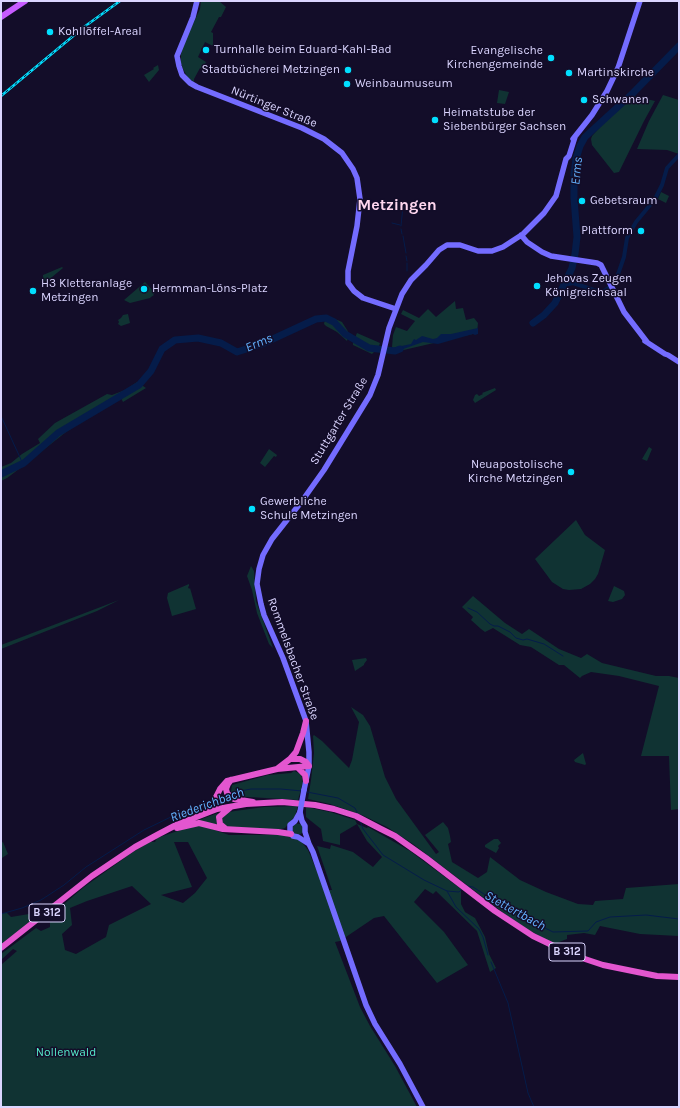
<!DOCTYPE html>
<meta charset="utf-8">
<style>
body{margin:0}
#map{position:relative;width:680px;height:1108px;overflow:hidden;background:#130d29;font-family:Karla,sans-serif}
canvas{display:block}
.frame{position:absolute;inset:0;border:2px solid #dbd5ff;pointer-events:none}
</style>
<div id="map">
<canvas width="680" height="1108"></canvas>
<div class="frame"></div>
</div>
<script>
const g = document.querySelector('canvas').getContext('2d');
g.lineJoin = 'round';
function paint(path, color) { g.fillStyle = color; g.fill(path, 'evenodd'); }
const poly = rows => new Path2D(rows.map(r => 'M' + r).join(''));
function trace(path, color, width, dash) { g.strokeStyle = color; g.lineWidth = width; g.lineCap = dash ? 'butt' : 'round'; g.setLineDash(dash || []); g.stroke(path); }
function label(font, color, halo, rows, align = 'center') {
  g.font = font + ' Karla,sans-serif'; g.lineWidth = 3; g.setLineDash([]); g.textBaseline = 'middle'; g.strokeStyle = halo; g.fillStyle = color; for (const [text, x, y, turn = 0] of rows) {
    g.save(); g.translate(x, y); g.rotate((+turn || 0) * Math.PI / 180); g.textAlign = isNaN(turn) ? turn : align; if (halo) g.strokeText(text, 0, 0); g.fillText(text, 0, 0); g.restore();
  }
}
paint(poly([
 [201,1,219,1,226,7,221,17,219,17,211,32,213,33,213,46,205,42,198,57,206,62,203,69,200,68,194,79,194,82,188,78,183,69,181,63,181,54,183,45,200,9],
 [158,65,159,70,149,82,144,75,154,69,153,68],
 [499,90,509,92,505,104,497,103],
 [663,95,679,100,679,154,667,150,637,149,649,121],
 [634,96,655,101,644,121,619,172,614,173,592,145,591,139,592,136,604,123],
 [661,192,669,196,666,203,658,199],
 [62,267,63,268,46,282,43,280,43,275],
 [145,282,155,293,153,294,154,295,151,297,150,298,130,303,124,300],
 [455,301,456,309,463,308,466,320,474,318,478,323,477,333,395,352,392,347,393,335,396,327,407,331,415,321,401,314,403,310,419,318,428,309,436,317],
 [128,314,130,323,121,326,118,324,119,322,118,320,121,318,123,315],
 [326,315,342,322,349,333,347,341,337,332,326,326,324,324],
 [357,333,380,343,379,346,376,346,374,352,372,354,353,345,353,342],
 [137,382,146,388,123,402,121,398,66,432,27,463,7,478,1,481,1,467,11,463,22,454,40,443,38,439,55,423,107,394,112,395,125,390],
 [495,388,496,390,475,403,473,400,475,395,477,394,479,396,483,394,482,393],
 [649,447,652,449,647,461,642,459],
 [269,449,277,455,276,457,274,456,265,467,260,463],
 [576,520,585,535,605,550,598,574,595,579,590,584,581,589,569,590,563,589,552,582,535,559],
 [251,566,254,571,256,601,273,648,269,644,257,613,252,590,247,576],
 [189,584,189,586,188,587,189,589,190,588,196,609,172,616,167,598,168,593],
 [614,586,624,591,625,595,622,599,613,602,608,601],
 [473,596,505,623,522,634,529,629,559,649,581,658,587,654,602,663,656,676,669,676,679,678,679,809,671,810,669,756,641,756,659,686,619,676,591,672,582,676,580,678,564,665,559,665,531,647,520,645,493,628,485,632,481,629,471,620,473,617,462,607],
 [119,600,97,611,1,649,1,645],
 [366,658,367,660,364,664,364,665,355,671,352,660],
 [351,707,363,715,370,726,385,777,396,799,436,854,439,852,425,835,443,822,448,828,450,836,451,842,448,844,452,862,478,878,487,872,490,857,520,880,546,892,578,904,593,905,595,901,623,899,626,888,679,884,679,936,640,934,600,926,595,935,584,933,567,935,567,939,554,944,527,929,509,917,413,844,387,827,362,815,330,804,308,799,311,780,314,753,313,736,314,735,322,741,349,768,352,760,359,722],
 [583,753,586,764,585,765,575,762,574,760],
 [294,771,301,774,303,782,298,800,233,796,231,792,232,785,268,775,291,773],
 [298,806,295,816,285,828,278,830,230,828,223,826,221,817,224,813,235,811,264,807],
 [306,807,330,812,355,820,357,824,367,828,368,827,410,851,461,889,461,904,465,912,475,918,485,937,489,954,496,968,490,972,477,931,436,891,433,894,425,889,414,902,444,932,468,965,437,983,384,916,374,918,340,941,335,942,360,1007,370,1026,395,1066,417,1107,1,1107,1,965,17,951,13,949,1,960,1,954,36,928,41,931,50,927,50,916,84,887,133,852,150,842,155,842,157,838,192,826,200,825,229,835,283,835,300,840,308,850,325,890,332,890,317,846,330,849,331,845,353,852,373,867,382,857,367,841,357,824,340,834,340,845,323,841,321,829,306,817],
 [174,842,188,842,207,878,195,893,183,903,161,895,192,887],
 [132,886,151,904,109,925,106,937,76,954,65,950,62,934,72,925,70,908,87,901],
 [218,813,216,820,218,824,185,825],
 '292.5 829a5.5 5.5 0 1 1 11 0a5.5 5.5 0 1 1-11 0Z',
 [494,839,498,839,501,843,498,846,499,848,496,853,485,847,485,845],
 [3,842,8,854,2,858,1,843],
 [1,913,7,913,11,917,29,914,33,920,1,946]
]), '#103333');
paint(poly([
 [478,328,478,334,475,335,473,334,438,344,423,342,392,353,392,348,411,344,414,339,416,340,422,336,433,339,437,338,441,334,451,334]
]), '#051c4a');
trace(poly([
 [392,223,400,225],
 [401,226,403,206],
 [401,229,402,234],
 [403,236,406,253],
 [406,256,407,261],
 [407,263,407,271],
 [1,416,23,464],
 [468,608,477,612,490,624,494,626,498,626,510,632,516,638,523,640,527,639,544,644,563,656],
 [307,792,338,798,355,808,358,814],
 [232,794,235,792,251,789,281,789,302,791],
 [218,801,227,797],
 [360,821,363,829,383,855,424,880,447,891,459,892,462,889],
 [467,886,473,887,509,910,553,932,588,931,596,922,610,917,646,915,679,919],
 [447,891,456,907,479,929,483,937,488,955],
 [1,914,22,908,41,900,64,885,86,867,144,830,177,814,209,803],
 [491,962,508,1003,528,1093,534,1107]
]), '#051c4a', 1);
trace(poly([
 [564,285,573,283,600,292,604,291,615,283,624,257,627,238,636,222,655,199,662,185,667,168,679,155]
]), '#051c4a', 4);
trace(poly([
 [533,323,544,315,555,303,572,268,575,254,577,237,574,198,574,174,576,159,580,146,585,137,633,93,679,46],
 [1,474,24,463,58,433,139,385,151,371,162,349,175,340,198,338,221,343,237,352,262,344,316,319,326,318,334,322,345,334,369,348,395,351,400,349]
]), '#051c4a', 7);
trace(poly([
 [197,1,193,17,177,56,179,66,182,75,190,83,197,87,302,128,324,139,342,153,353,169,357,178,360,199,357,226,348,271,348,283,354,291,363,298,396,309],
 [573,139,592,115,607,91,618,68,640,1],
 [521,235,527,242,542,252,551,256,597,263,601,265,624,312,647,342],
 [645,341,665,354,668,355,679,362],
 [304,790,309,766,309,752,306,721,283,658,264,615,261,604,257,584,259,569,263,555,272,539,302,501,324,470,370,395,378,375,389,328,402,294,411,280,426,265,439,250,447,245,460,245,478,251,492,251,503,247,523,234,544,213,556,196,566,159,569,156,575,137],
 [300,812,302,821,305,826,305,832,309,844,313,852,366,1005,375,1024,400,1064,423,1107],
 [300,812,295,821,290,825,290,832,293,836,298,837,309,844]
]), '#746cff', 5.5);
trace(poly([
 [1,17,25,1]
]), '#c75cff', 6);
trace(poly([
 [298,768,305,775,306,781],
 [277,769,290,759,296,752,303,733,306,721],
 [231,780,228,784,226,789,227,793,230,796,234,799,253,802],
 [206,812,213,803,220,789,227,781,277,769,309,766,306,762,300,759,290,759],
 [177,828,199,823,223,829,278,832,291,834],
 [226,829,220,824,219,817,231,807],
 [1,948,92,876,135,847,157,835,176,825,217,809,246,804,282,802,315,805,334,809,356,816,381,829,395,836,426,858,495,911,533,936,556,947,576,956,603,965,657,976,679,977]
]), '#e356cf', 6);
const rail = poly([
 [1,96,84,27,120,1]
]);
trace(rail, '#01dfff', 2.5);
trace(rail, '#130d29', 1, [3]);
trace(poly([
 [300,812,304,790]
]), '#746cff', 5.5);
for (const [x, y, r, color] of [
 [50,32,4,"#01dfff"],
 [206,50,4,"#01dfff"],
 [551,58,4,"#01dfff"],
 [348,70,4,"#01dfff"],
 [569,73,4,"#01dfff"],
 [347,84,4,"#01dfff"],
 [584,100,4,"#01dfff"],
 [435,120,4,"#01dfff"],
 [582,201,4,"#01dfff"],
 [641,231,4,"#01dfff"],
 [537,286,4,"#01dfff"],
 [144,289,4,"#01dfff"],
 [33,291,4,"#01dfff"],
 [571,472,4,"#01dfff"],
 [252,509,4,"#01dfff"]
]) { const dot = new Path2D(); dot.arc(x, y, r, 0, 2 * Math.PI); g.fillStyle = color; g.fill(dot); trace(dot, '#130d29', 1.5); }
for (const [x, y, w] of [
 [47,913,36],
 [567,952,36]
]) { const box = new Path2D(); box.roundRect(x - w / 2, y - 9, w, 18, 3); g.fillStyle = '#130d29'; g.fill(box); trace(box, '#dbd5ff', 1); }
label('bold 11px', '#dbd5ff', null, [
 ["B 312",47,913],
 ["B 312",567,952]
]);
label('12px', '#dbd5ff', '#130d29', [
 ["Kohllöffel-Areal",58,32],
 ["Turnhalle beim Eduard-Kahl-Bad",214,50],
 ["Evangelische",543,51,"right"],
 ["Kirchengemeinde",543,65,"right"],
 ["Stadtbücherei Metzingen",340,70,"right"],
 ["Martinskirche",577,73],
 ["Weinbaumuseum",355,84],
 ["Schwanen",592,100],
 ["Heimatstube der",443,113],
 ["Siebenbürger Sachsen",443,127],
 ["Gebetsraum",590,201],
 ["Plattform",633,231,"right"],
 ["Jehovas Zeugen",545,279],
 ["Königreichsaal",545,293],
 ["H3 Kletteranlage",41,284],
 ["Metzingen",41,298],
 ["Hermman-Löns-Platz",152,289],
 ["Neuapostolische",563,465,"right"],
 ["Kirche Metzingen",563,479,"right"],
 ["Gewerbliche",260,502],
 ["Schule Metzingen",260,516]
], 'left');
label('12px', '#dbd5ff', '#130d29', [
 ["Nürtinger Straße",274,107,22],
 ["Stuttgarter Straße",339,421,-59],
 ["Rommelsbacher Straße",293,659,70]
]);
label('12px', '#55eac9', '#130d29', [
 ["Nollenwald",66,1053]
]);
label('italic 13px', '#63b2ff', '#130d29', [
 ["Erms",577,171,-84],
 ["Erms",259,343,-23],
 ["Riederichbach",207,805,-20],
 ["Stettertbach",515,911,29]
]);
label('bold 16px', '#ffd7ef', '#130d29', [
 ["Metzingen",397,205]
]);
</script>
